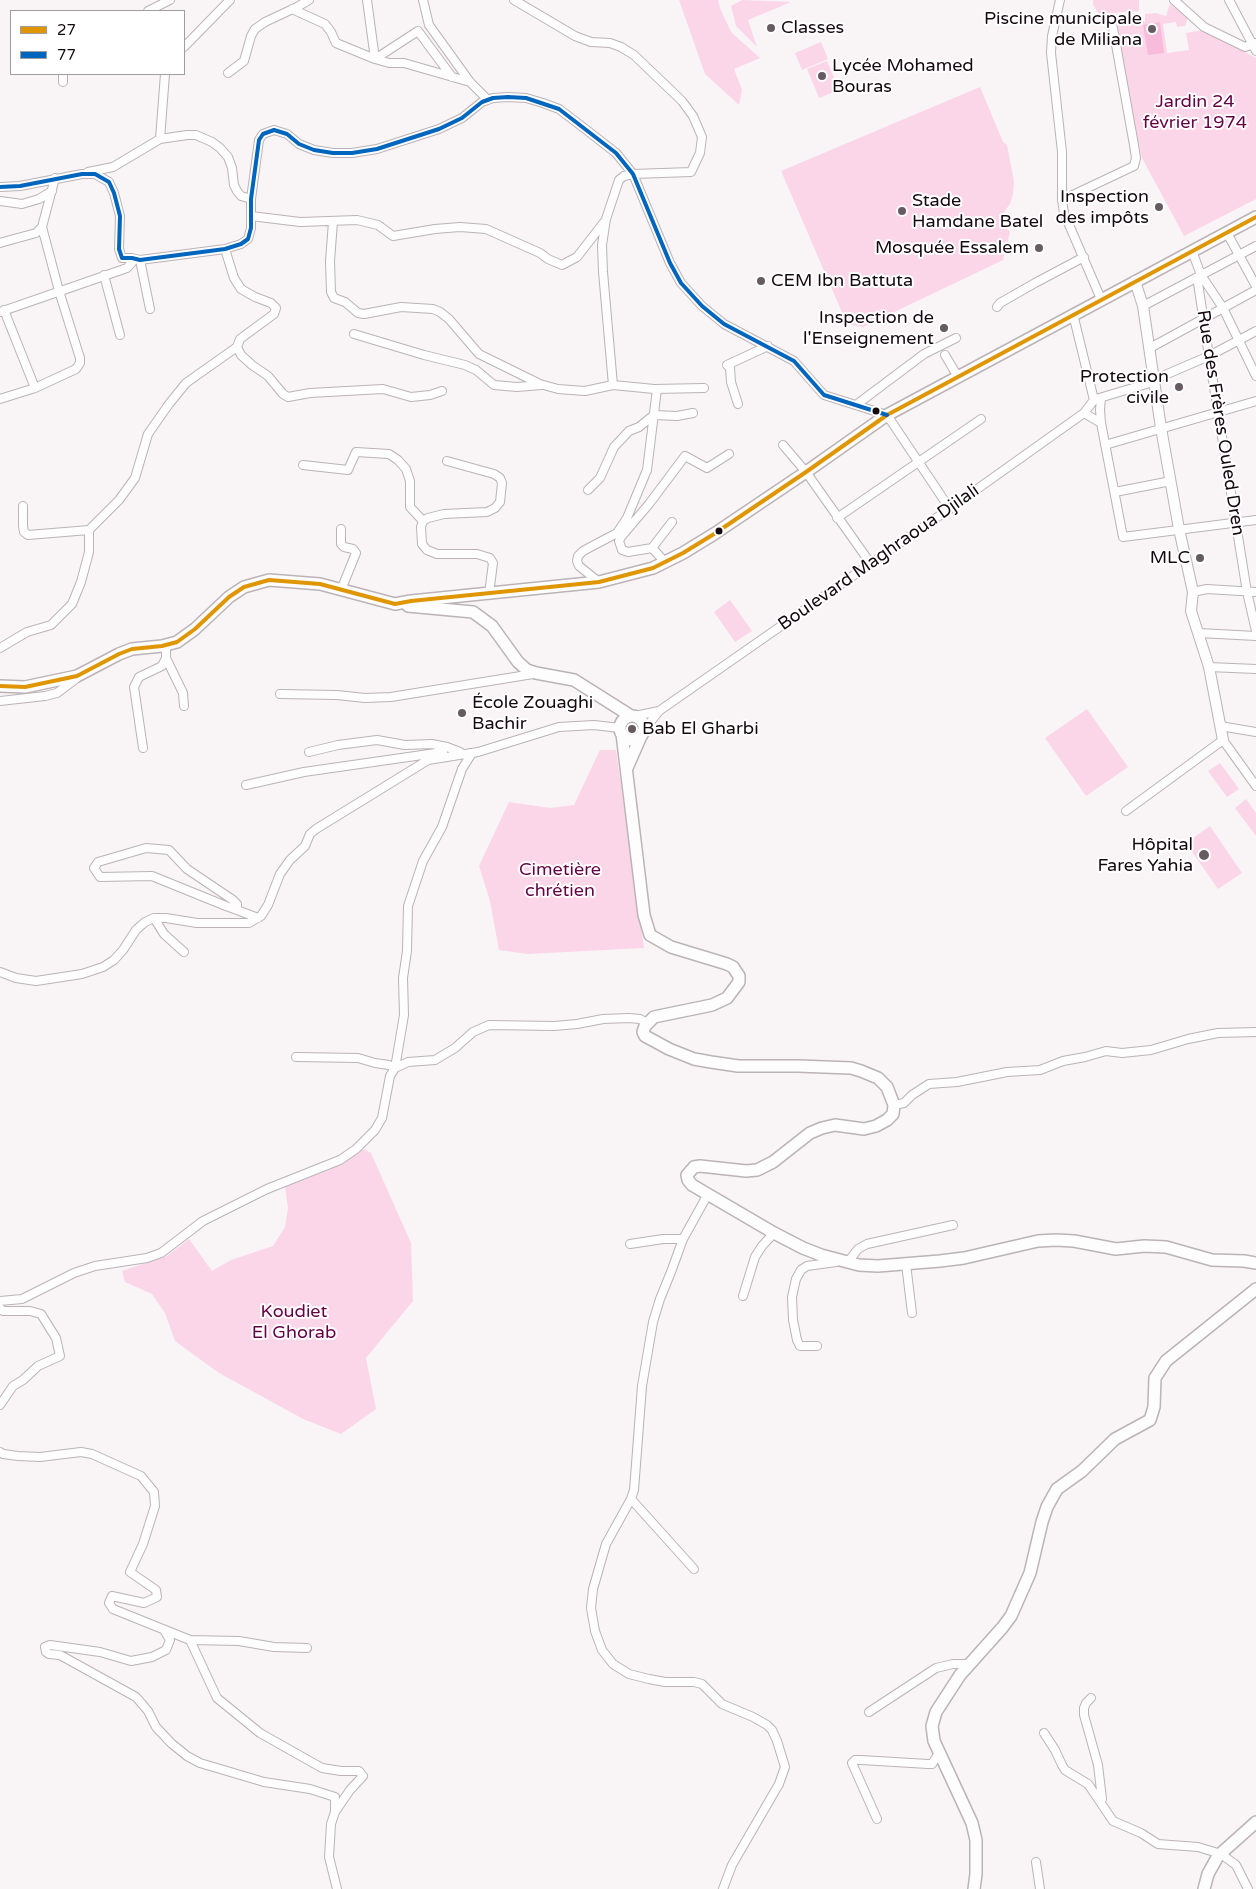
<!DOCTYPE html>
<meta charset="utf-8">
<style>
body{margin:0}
#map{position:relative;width:1256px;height:1889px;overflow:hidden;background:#f9f4f6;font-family:"Varela Round",sans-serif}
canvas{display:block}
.legend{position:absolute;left:10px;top:10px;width:175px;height:65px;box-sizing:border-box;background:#fff;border:1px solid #a19d9f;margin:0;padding:6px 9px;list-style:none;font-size:15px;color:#150910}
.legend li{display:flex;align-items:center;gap:10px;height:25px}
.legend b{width:25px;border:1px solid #a19d9f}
</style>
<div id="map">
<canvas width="1256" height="1889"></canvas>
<ul class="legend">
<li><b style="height:6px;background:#e09602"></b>27</li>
<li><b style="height:6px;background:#0065bd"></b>77</li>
</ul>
</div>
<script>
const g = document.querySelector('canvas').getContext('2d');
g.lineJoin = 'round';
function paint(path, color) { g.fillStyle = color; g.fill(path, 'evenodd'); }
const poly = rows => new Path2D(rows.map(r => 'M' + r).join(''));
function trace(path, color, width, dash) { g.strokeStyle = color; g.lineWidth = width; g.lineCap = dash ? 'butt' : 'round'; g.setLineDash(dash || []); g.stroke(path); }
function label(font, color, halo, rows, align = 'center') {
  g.font = font + ' "Varela Round",sans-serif'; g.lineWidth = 4; g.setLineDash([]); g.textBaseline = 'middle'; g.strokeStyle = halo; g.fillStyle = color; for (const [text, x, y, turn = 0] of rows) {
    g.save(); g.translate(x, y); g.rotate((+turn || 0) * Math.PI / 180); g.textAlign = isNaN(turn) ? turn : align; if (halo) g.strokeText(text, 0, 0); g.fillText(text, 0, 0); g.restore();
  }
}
paint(poly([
 [679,0,718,0,720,8,731,32,760,58,734,69,742,90,739,105,705,74],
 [742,0,791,2,748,20,757,47,736,26,731,6],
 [1093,0,1139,0,1139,11,1099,14,1093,5],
 [1170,4,1188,18,1185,26,1177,27,1176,22,1163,24,1167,53,1189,50,1186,33,1203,30,1256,58,1256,199,1184,236,1142,158,1128,94,1116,14,1138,13,1138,18,1145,22,1145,14,1156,13,1166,16],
 [821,42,828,59,802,70,795,53],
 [827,61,839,90,819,98,807,69],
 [980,87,1003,142,1007,145,1014,181,1013,194,1010,204,999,219,1010,232,1003,260,863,327,847,324,781,171],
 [730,600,752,631,735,642,714,612],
 [1087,709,1128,767,1086,796,1045,738],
 [600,750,616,750,644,948,528,954,499,950,490,901,479,866,509,802,550,808,574,805],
 [1220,763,1239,789,1227,797,1208,771],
 [1246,799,1256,813,1256,836,1235,808],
 [1210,826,1242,873,1218,889,1186,843],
 [364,1149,371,1153,411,1243,413,1301,366,1358,376,1409,341,1434,303,1419,252,1391,219,1373,175,1341,165,1313,152,1294,125,1282,122,1271,167,1256,189,1239,212,1271,231,1260,273,1246,285,1227,288,1208,285,1187,329,1170]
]), '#fbd6e9');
paint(poly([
 [1160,22,1164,53,1148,55,1143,25]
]), '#f7bbdb');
const minor = poly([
 [367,0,375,59,389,63,404,63,470,82],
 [423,0,429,25,470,82,488,100],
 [514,0,575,36,591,42,610,43,621,47,634,55,682,101,693,116,702,137,700,153,691,172,633,174,624,176,619,180,606,219,602,245,603,272,613,385],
 [1060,0,1052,36,1051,53,1062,152,1062,200,1064,213,1101,299],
 [1174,0,1204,27,1245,47,1256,43],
 [1229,0,1256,51],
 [292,9,325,24,331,32,336,43,375,59,418,31,452,77],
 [148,11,170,0],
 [184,47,230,0],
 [228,73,244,61,251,36,255,29,265,22,297,7,309,0],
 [63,82,63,74],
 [160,139,165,74],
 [88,172,113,167,160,139,187,135,196,135,212,142,220,148,228,157,232,168,234,185,237,191,241,196,251,199],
 [0,187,20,186,82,174,95,174,109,182,114,193,120,216,119,249,122,258,132,258,140,260,225,249,241,244,248,239,251,228,251,199,259,140,263,134,274,130,287,134,299,144,314,150,333,153,352,153,377,149,439,129,462,118,482,102,493,98,508,97,526,98,543,103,559,109,584,128,616,153,633,174,670,263,681,283,702,306,724,324,794,361,824,395,887,415,950,509],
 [1062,200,1134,166,1136,158,1134,145,1113,28],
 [0,201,22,204,39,199,52,191],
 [251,216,300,222,357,220,378,225,393,236,435,229,460,227,486,229,540,253,548,259,562,265,577,257,605,221],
 [333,222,330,261,331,292,334,298,345,302,358,313,364,314,401,307,433,309,440,312,449,319,479,354,540,384,558,389,585,391,613,385,654,389,704,388],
 [1227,233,1256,286],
 [0,243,36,233,42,227,55,178],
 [225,249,234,278,241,289,255,297,271,303,276,308,274,314,240,339,237,347,241,355,252,365,268,376,283,394,288,397,310,393,383,389,411,397,430,395,442,391],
 [1192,251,1201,275,1223,308,1256,376],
 [140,260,150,309],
 [104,275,120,335],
 [1201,275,1198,283,1209,356,1247,592,1256,631],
 [1143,306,1256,246],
 [997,307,1000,303,1035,283,1084,257],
 [0,312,127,268,135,259],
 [1073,314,1094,400],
 [354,334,424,355,465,365,476,370,494,385,517,387,541,385],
 [1150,348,1256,290],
 [945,355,958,377],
 [35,388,76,369,80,363,80,358,59,291,42,227],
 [1101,398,1100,410,1101,423,1123,537,1256,520],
 [0,399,35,388,4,310],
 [1096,399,1153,382,1158,378,1209,356,1256,331],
 [738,404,731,382,730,368,727,365,768,346],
 [856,405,924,354,956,338],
 [1084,413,1101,423],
 [783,445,806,472,871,564],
 [1105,445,1256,401],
 [447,461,494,474,500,478,502,483,500,502,495,508,487,512,444,514,428,518,423,521,421,527,422,544,427,550,437,554,477,554,490,558,493,563,489,594],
 [303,465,348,470,356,452,389,454,398,460,406,469,410,481,410,507,423,521],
 [588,490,600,478,614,447,629,431,639,427,654,415,677,416,693,413],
 [1115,492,1171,481],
 [23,506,23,526,24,532,28,535,89,530],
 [837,518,981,419],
 [341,529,341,544,344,547,353,549,356,553,341,590],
 [652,548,672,522],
 [666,563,652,548,628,552,622,550,619,541,621,537,649,504,685,456,707,468,729,454],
 [599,582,579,566,577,561,578,556,583,551,617,533,627,518,647,470,657,389],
 [1193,592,1207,589,1256,592],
 [1199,633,1256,636],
 [166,645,166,658,183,693,184,706],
 [0,648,27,632,51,625,72,604,81,582,89,552,89,530,119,500,135,478,148,434,169,404,186,383,237,347],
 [1209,667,1256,669],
 [280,694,337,695,365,698,391,697,533,674],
 [0,701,45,696,57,693,77,678],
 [635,716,659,711],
 [1220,726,1256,732],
 [645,729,659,711,959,502,1084,413,1094,400],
 [143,748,134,687,139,677,162,666,166,658],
 [309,752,338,745,377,740,405,745,432,744,447,747,460,752],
 [246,785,304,772,443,752],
 [1126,811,1223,740,1256,786],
 [237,910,237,904,233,900,187,869,169,850,146,848,98,862,94,868,100,877,152,876,226,906,237,910,258,918],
 [154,918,164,934,184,952],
 [0,972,16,978,36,981,82,974,103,967,114,960,123,950,136,930,145,922,154,918,166,918,197,923,249,923,261,916,268,905,280,874,290,860,305,846,310,834,316,829,428,760,478,752,559,727,594,725,620,728],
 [296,1057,358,1058,375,1063,389,1065,395,1068,404,1015,403,978,407,951,408,906,423,861,442,827,462,769,472,753,470,753],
 [894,1105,904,1103,912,1095,929,1084,957,1082,1007,1072,1040,1070,1063,1061,1085,1057,1106,1051,1122,1053,1151,1050,1188,1039,1218,1033,1256,1032],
 [708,1194,683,1239,671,1272,660,1299,653,1322,642,1386,634,1490,631,1499,606,1544,593,1589,591,1608,595,1631,602,1650,613,1664,629,1674,649,1679,665,1682,694,1682,702,1684,722,1704,753,1717,767,1725,772,1730,777,1741,785,1767,779,1784,732,1865,723,1889],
 [630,1244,663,1239,683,1239],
 [848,1262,858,1249,867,1244,953,1225],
 [906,1264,912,1313],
 [743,1296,755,1257,762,1246,774,1233],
 [0,1301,22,1299,74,1273,95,1266,147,1258,161,1253,203,1221,267,1189,340,1160,356,1149,375,1130,382,1118,390,1076,395,1068,408,1062,435,1060,455,1048,473,1032,489,1025,554,1026,577,1024,603,1019,629,1018,640,1019,647,1023],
 [0,1308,3,1311,30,1311,41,1314,56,1338,60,1356,38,1366,23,1380,13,1386,0,1405],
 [817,1346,800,1346,797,1340,793,1320,792,1297,796,1279,801,1270,807,1266,836,1262],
 [0,1452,3,1454,18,1456,40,1457,81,1452,92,1454,141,1476,154,1492,155,1506,143,1544,130,1572,156,1590,157,1597,144,1603,112,1596,109,1603,113,1609,190,1640,217,1698,260,1733,322,1768,341,1771,359,1771,363,1776,350,1790,335,1812],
 [631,1499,694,1569],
 [164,1630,170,1640,166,1650,152,1657,131,1661,100,1652,50,1645,45,1647,46,1652,49,1654,60,1655,136,1697,148,1711,156,1727,171,1743,187,1756,200,1763,264,1782,310,1789,335,1797,335,1812,331,1824,329,1857,337,1889],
 [190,1640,239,1641,274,1647,307,1648],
 [1091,1698,1086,1703,1084,1708,1084,1715,1098,1765,1102,1799],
 [869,1712,936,1668,953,1664,970,1664],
 [1044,1733,1055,1750,1062,1765,1065,1770,1088,1784,1113,1821,1141,1833,1158,1844,1198,1847,1221,1854,1236,1865,1248,1889],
 [877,1819,852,1763,855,1760,861,1760,928,1764,932,1764,939,1753],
 [1036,1862,1040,1889]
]);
const tertiary = poly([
 [1135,281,1143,306,1161,428,1179,529,1193,592,1191,611,1209,667,1223,740]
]);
const secondary = poly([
 [408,606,473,612,492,626,518,662,527,670,536,673,574,680,631,716],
 [0,686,25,687,77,676,119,654,132,649,162,646,177,642,195,629,229,597,244,587,269,580,320,584,395,604,411,601,599,582,653,568,683,553,714,534,806,472,887,415,1256,217],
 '620 728a12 12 0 1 1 24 0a12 12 0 1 1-24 0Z',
 [622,734,644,915,650,935,671,947,727,964,733,967,739,976,739,982,727,998,712,1005,654,1017,645,1026,643,1032,645,1036,669,1049,694,1059,711,1062,738,1066,798,1066,851,1068,861,1071,878,1078,887,1087,894,1105,893,1114,887,1120,876,1126,864,1129,835,1125,822,1128,810,1133,773,1162,757,1170,746,1171,700,1166,694,1167,687,1175,688,1180,692,1185,774,1233,803,1248,821,1255,859,1265,878,1266,940,1261,964,1258,1038,1241,1056,1240,1074,1241,1116,1249,1144,1246,1166,1247,1212,1260,1244,1261,1256,1263],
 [627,768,641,736],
 [974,1889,976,1874,976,1840,972,1823,934,1741,932,1726,936,1712,960,1675,1002,1628,1011,1616,1030,1573,1042,1522,1047,1507,1057,1489,1082,1471,1115,1439,1150,1420,1154,1407,1155,1378,1166,1361,1256,1289],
 [1204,1889,1208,1874,1218,1856,1256,1822]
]);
trace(minor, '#bbb3b7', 10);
trace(tertiary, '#bbb3b7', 12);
trace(secondary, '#bbb3b7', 14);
trace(minor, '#fefdfe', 8);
trace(tertiary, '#fefdfe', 10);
trace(secondary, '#fefdfe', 11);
trace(poly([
 [0,686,25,687,77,676,119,654,132,649,162,646,177,642,195,629,229,597,244,587,269,580,320,584,395,604,411,601,599,582,653,568,683,553,714,534,806,472,887,415,1256,217]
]), '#e09602', 4);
trace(poly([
 [0,187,20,186,82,174,95,174,109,182,114,193,120,216,119,249,122,258,132,258,140,260,225,249,241,244,248,239,251,228,251,199,259,140,263,134,274,130,287,134,299,144,314,150,333,153,352,153,377,149,439,129,462,118,482,102,493,98,508,97,526,98,559,109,616,153,633,174,670,263,681,283,702,306,724,324,794,361,824,395,887,415]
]), '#0065bd', 4);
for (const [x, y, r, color] of [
 [771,28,5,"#655b60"],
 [1152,29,5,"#655b60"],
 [822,76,5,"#655b60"],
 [1159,207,5,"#655b60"],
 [902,211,5,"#655b60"],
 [1039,248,5,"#655b60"],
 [761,281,5,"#655b60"],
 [944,328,5,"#655b60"],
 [1179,387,5,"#655b60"],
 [876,411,4.5,"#150910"],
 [719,531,4.5,"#150910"],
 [1200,558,5,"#655b60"],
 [462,713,5,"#655b60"],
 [632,729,5,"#655b60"],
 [1204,855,6,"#655b60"]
]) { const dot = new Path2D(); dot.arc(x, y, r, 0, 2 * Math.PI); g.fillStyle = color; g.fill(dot); trace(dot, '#fff', 2); }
label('18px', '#150910', '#fff', [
 ["Piscine municipale",1142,19],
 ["de Miliana",1142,40],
 ["Classes",781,28,"left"],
 ["Lycée Mohamed",832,66,"left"],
 ["Bouras",832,87,"left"],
 ["Inspection",1149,197],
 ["des impôts",1149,218],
 ["Stade",912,201,"left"],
 ["Hamdane Batel",912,222,"left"],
 ["Mosquée Essalem",1029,248],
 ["CEM Ibn Battuta",771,281,"left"],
 ["Inspection de",934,318],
 ["l'Enseignement",934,339],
 ["Protection",1169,377],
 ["civile",1169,398],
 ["MLC",1190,558],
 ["École Zouaghi",472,703,"left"],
 ["Bachir",472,724,"left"],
 ["Bab El Gharbi",642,729,"left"],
 ["Hôpital",1193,845],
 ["Fares Yahia",1193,866]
], 'right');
label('18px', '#650045', '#fff', [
 ["Jardin 24",1195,102],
 ["février 1974",1195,123],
 ["Cimetière",560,870],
 ["chrétien",560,891],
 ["Koudiet",294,1312],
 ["El Ghorab",294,1333]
]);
label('18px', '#150910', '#fff', [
 ["Rue des Frères Ouled Dren",1220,423,81],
 ["Boulevard Maghraoua Djilali",879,558,-35]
]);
</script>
